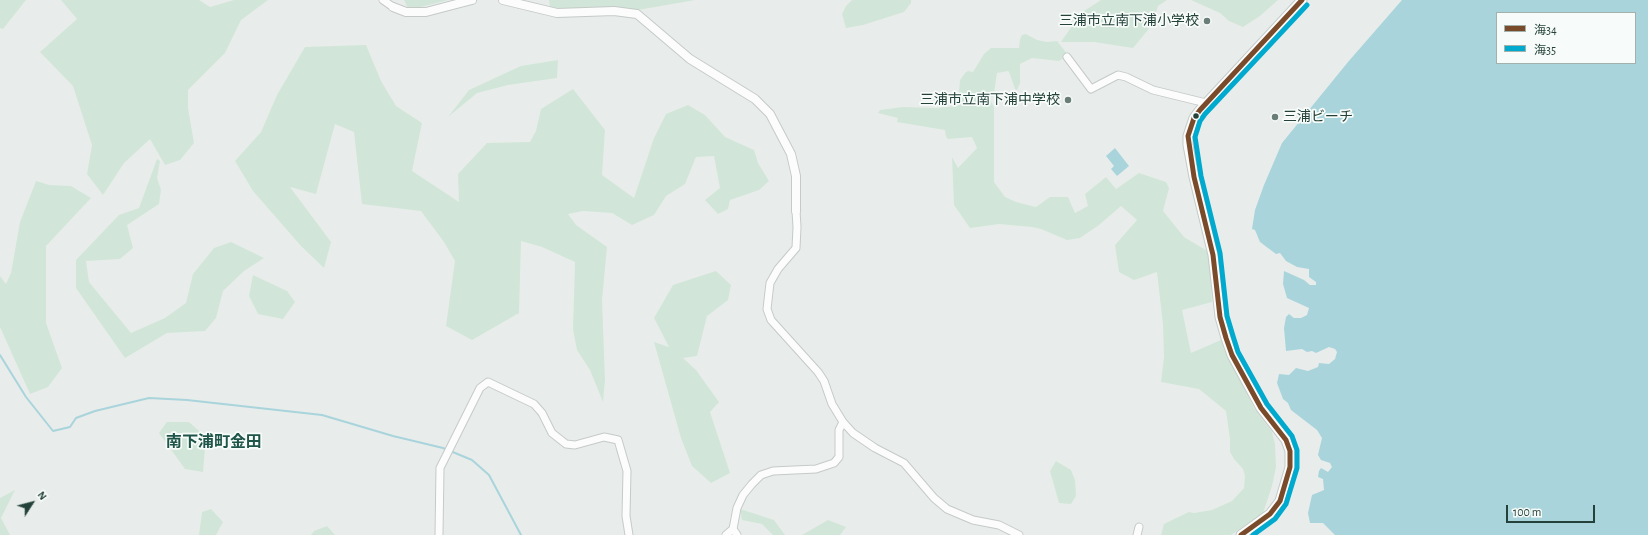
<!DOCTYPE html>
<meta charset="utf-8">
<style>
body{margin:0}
#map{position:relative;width:1648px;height:535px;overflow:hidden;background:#e8edeb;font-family:"Alegreya Sans","Noto Sans JP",sans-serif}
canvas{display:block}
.legend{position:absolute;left:1496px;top:12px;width:140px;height:52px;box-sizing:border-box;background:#f7fbf9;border:1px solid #a3b1ad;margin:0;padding:5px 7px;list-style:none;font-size:12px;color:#24423a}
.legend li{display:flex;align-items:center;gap:8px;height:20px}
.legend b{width:20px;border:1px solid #a3b1ad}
.north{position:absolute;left:12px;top:483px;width:40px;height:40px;-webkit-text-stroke:3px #f7fbf9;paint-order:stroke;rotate:54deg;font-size:11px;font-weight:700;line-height:16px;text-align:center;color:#24423a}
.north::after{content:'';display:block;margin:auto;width:14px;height:18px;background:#24423a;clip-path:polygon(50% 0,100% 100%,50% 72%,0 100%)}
.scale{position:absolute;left:1506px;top:505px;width:89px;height:18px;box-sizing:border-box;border:2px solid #24423a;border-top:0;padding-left:5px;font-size:12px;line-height:14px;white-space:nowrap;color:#24423a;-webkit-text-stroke:3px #f7fbf9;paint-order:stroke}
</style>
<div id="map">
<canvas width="1648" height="535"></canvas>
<ul class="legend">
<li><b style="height:5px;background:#7a4b2a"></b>海34</li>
<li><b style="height:5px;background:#00a9ce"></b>海35</li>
</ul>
<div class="north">N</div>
<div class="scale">100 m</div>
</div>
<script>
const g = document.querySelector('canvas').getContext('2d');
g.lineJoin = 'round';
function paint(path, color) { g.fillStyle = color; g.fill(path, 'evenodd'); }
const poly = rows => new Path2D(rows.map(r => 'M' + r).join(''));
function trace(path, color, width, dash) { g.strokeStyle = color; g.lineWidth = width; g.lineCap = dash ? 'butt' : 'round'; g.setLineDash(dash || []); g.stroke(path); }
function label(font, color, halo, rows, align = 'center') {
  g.font = font + ' "Alegreya Sans","Noto Sans JP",sans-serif'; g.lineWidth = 3.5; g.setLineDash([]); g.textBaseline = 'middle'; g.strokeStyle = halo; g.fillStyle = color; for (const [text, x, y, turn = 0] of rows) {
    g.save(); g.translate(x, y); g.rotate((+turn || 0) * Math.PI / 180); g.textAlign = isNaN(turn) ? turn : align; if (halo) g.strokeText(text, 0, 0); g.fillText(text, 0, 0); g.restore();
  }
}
paint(poly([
 [0,0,26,0,3,29,0,28],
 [61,0,199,0,210,7,234,0,268,0,241,20,225,53,188,90,188,108,194,143,180,160,165,165,150,139,124,163,103,195,87,174,92,145,73,86,40,52,77,19],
 [404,0,448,0,409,10],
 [549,0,695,0,638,10,550,8],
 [852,0,911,0,911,3,904,12,863,25,846,28,842,14,846,6],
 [1101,0,1167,0,1158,6,1152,25,1133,48,1094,42,1061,42,1074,23,1084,11],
 [1191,0,1278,0,1260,16,1243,27,1229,21,1220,13],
 [1026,34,1037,40,1047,42,1057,41,1068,55,1059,61,1032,58,1020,64,1020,83,1017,90,1015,89,1009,72,1008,71,997,73,994,93,988,96,994,107,994,182,1005,197,1016,202,1036,207,1050,197,1068,197,1075,213,1088,206,1085,194,1106,177,1116,189,1139,173,1166,182,1169,188,1163,211,1184,237,1209,252,1212,302,1182,310,1191,353,1221,340,1254,408,1272,432,1275,444,1276,467,1272,486,1263,513,1231,535,1161,535,1164,524,1174,519,1189,512,1194,513,1212,510,1232,501,1244,488,1245,476,1243,469,1234,459,1230,452,1230,439,1226,411,1199,389,1161,382,1164,357,1163,325,1157,272,1134,280,1119,272,1115,245,1137,220,1121,206,1099,225,1080,238,1067,240,1041,229,1032,227,999,224,970,228,954,205,952,157,958,168,977,148,972,137,948,139,946,137,945,130,897,122,898,118,878,113,880,110,903,107,936,108,958,106,960,80,965,73,968,71,973,72,984,54,991,48,1019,48,1020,39,1022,35],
 [366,45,381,81,396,106,422,123,412,171,459,202,458,174,487,143,530,142,536,131,541,109,573,89,605,130,602,175,634,198,654,138,666,114,688,105,705,115,725,137,754,150,758,163,769,181,759,190,730,200,728,209,718,214,705,200,720,188,714,156,696,157,685,184,666,196,654,215,632,225,612,213,583,211,568,214,576,225,607,247,602,300,605,380,603,402,590,370,577,350,573,329,575,262,542,247,521,241,519,313,472,340,446,326,455,261,444,242,421,211,362,204,354,132,335,124,316,194,290,187,331,242,324,268,301,246,253,191,235,161,261,132,277,95,305,47],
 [558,60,557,78,508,85,477,93,448,117,469,90,521,66],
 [157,159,160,161,157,178,161,190,159,204,127,225,133,248,120,259,86,261,89,282,131,333,165,318,186,303,193,274,214,248,231,242,264,258,244,271,223,291,216,318,205,331,167,333,125,358,76,288,76,260,119,215,139,208],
 [36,181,49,185,71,186,91,198,46,246,46,323,62,368,48,387,30,394,0,327,0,276,6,284,11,273,20,222],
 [716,271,731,285,728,300,707,316,697,356,683,358,696,370,719,402,710,412,730,473,711,483,692,466,681,438,654,342,669,347,654,318,673,285],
 [253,275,287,291,295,302,283,319,258,314,249,296],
 [167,422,189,422,206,437,203,472,185,469,159,433],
 [1056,461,1071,470,1075,480,1076,496,1071,504,1059,503,1050,471],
 [15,490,1,518,10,535,0,535,0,498],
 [211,509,223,522,216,535,199,535,202,512],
 [740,509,774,520,785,535,773,535,762,524,742,520],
 [828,520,846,527,840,535,802,535],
 [327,526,335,535,311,535,314,531]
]), '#d1e6d8');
paint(poly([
 [1402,0,1648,0,1648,535,1335,535,1323,523,1310,523,1308,513,1312,495,1324,490,1323,479,1318,477,1319,471,1321,468,1328,472,1332,467,1330,463,1321,460,1318,455,1322,438,1317,430,1291,410,1288,403,1283,399,1277,383,1279,374,1289,375,1296,368,1308,371,1318,367,1319,363,1329,364,1335,359,1337,352,1335,349,1329,347,1316,353,1312,351,1307,352,1302,349,1286,351,1284,328,1286,317,1289,314,1294,318,1301,318,1307,315,1309,308,1287,298,1283,284,1284,271,1304,280,1310,285,1316,285,1316,282,1309,277,1309,269,1297,267,1286,261,1280,253,1276,254,1260,242,1255,230,1252,229,1255,210,1264,185,1282,143,1348,62],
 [1497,13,1635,13,1635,63,1497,63],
 [1115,148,1129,166,1117,176,1111,169,1114,166,1106,156]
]), '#a9d4db');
trace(poly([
 [0,355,26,397,53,431,70,427,76,418,95,411,149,398,187,400,322,415,393,436,443,448,472,460,489,475,521,535]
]), '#a9d4db', 2);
const minor = poly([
 [383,0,393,7],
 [1067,57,1091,89,1118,75,1126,77,1153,90,1206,103],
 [796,211,797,227,796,248,778,269,770,283,767,309,771,320,818,372,824,381,832,404,843,422,853,433,875,448,904,463,934,498,947,509,973,520,999,525,1019,535],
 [439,535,440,468,480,388,488,382,534,404,542,413,552,433,566,444,575,445,604,437,618,440,627,471,626,516,629,535],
 [726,535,733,529],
 [737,535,733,529,737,508,743,495,752,484,761,475,773,471,816,469,834,463,839,457,839,430,843,422],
 [1137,535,1139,527]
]);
const tertiary = poly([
 [503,0,557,13,614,11,637,14,690,59,755,99,770,114,791,154,796,176,796,211],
 [393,7,406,12,426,12,472,0]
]);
const secondary = poly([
 [1241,535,1270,514,1280,501,1290,467,1290,451,1286,440,1261,408,1232,355,1226,338,1220,317,1213,255,1194,177,1188,145,1188,136,1194,118,1200,110,1302,0]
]);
trace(minor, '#c5cac8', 9);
trace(tertiary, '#c5cac8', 10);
trace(secondary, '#c3cbc8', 11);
trace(minor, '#fcfcfc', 7);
trace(tertiary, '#fcfcfc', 8);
trace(secondary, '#fcfcfc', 9);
trace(poly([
 [1241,535,1270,514,1280,501,1290,467,1290,451,1286,440,1261,408,1232,355,1226,338,1220,317,1213,255,1194,177,1188,136,1194,118,1200,110,1302,0]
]), '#7a4b2a', 5);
trace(poly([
 [1253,535,1275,519,1286,504,1297,468,1297,450,1292,436,1267,404,1238,352,1233,336,1227,316,1220,253,1201,176,1195,137,1200,121,1205,114,1307,5]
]), '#00a9ce', 5);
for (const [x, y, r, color] of [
 [1207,21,4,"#697e78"],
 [1068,100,4,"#697e78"],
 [1196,116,3.5,"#24423a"],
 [1275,117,4,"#697e78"]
]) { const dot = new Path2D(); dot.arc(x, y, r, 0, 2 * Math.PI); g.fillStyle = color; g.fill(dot); trace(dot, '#f7fbf9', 1.5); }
label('14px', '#24423a', '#f7fbf9', [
 ["三浦市立南下浦小学校",1199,21],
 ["三浦市立南下浦中学校",1060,100],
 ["三浦ビーチ",1283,117,"left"]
], 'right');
label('bold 16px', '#1f5548', '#f7fbf9', [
 ["南下浦町金田",214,442]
]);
</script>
